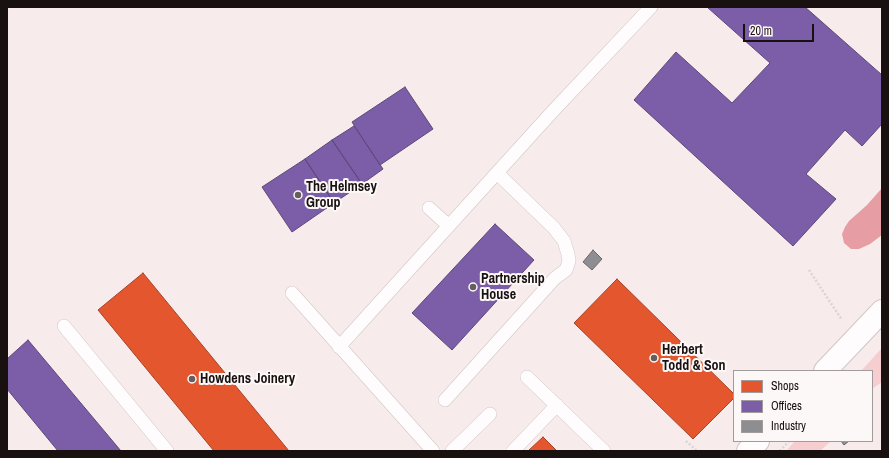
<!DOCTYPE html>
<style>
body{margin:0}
#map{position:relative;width:889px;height:458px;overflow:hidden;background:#f7ebeb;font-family:"Archivo Narrow",sans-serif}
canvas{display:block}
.frame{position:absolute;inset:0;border:8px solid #191010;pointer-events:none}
.legend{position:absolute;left:733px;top:370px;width:140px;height:72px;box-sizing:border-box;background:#fdf8f8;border:1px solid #a29b9b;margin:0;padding:5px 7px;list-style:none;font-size:12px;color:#191010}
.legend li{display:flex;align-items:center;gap:8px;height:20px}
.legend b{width:20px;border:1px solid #a29b9b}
.scale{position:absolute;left:743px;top:24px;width:71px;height:18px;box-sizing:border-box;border:2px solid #191010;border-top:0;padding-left:5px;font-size:12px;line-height:14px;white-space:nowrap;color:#191010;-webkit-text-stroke:3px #fdf8f8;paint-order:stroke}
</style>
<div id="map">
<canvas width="889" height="458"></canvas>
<div class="frame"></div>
<ul class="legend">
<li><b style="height:11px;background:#e4572e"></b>Shops</li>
<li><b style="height:11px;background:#7b5ea7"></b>Offices</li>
<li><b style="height:11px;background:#8d8d92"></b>Industry</li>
</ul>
<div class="scale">20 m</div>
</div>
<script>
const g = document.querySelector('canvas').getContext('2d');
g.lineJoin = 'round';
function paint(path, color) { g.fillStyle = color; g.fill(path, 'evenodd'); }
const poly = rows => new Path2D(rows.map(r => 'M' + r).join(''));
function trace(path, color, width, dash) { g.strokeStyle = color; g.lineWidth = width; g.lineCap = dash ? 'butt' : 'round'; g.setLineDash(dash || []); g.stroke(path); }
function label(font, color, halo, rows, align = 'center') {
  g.font = font + ' "Archivo Narrow",sans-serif'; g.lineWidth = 4; g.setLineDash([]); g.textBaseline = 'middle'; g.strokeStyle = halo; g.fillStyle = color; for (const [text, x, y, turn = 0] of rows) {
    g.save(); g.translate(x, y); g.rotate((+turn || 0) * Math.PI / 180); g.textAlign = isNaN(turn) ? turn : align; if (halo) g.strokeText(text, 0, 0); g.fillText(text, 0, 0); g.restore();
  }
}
paint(poly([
 [882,348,882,382,872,389,872,371,861,371],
 [795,441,831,441,820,451,786,451]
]), '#f6ced0');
paint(poly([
 [882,188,882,235,870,244,859,249,851,249,844,243,842,234,845,227,849,221,867,205]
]), '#e69ea4');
const shops = poly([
 [143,273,289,451,214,451,98,310,143,273],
 [617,279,734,394,734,398,693,439,574,323,617,279],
 [543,437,557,451,528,451,543,437]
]);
paint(shops, '#e4572e');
trace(shops, '#a74225', 1);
const offices = poly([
 [707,7,805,7,882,75,882,124,862,146,845,130,806,174,836,199,793,246,634,100,676,52,732,103,770,63,707,7],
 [405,87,433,129,380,165,352,122,405,87],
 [354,126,383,169,362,184,332,140,354,126],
 [332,140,362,184,334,203,305,159,332,140],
 [305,159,334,203,292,232,262,187,305,159],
 [495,224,534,260,452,350,412,313,495,224],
 [28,340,121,451,58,451,7,389,7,359,28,340]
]);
paint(offices, '#7b5ea7');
trace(offices, '#5e477a', 1);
const industry = poly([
 [593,250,602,259,592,270,583,262,593,250],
 [841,441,849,441,844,445,841,441]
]);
paint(industry, '#8d8d92');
trace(industry, '#6a686b', 1);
const service = poly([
 [429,208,449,226],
 [292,293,433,451],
 [64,326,167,451],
 [339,347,553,111,651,7],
 [527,377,604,451],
 [445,400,555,278,566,270,569,261,568,254,564,241,554,228,497,173],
 [452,451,490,414],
 [513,451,557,405]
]);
const tertiary = poly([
 [825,371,882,311],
 [748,451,758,441]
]);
trace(service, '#d1c6c7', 14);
trace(tertiary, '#d1c6c7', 24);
trace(poly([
 [809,270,842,320],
 [686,441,697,451],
 [780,451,789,441]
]), '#d9d5d6', 2.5, [2, 2]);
trace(service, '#fefcfc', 13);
trace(tertiary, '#fefcfc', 22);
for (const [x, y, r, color] of [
 [298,195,4,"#675d5d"],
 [473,287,4,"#675d5d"],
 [654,358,4,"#675d5d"],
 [192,379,4,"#675d5d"]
]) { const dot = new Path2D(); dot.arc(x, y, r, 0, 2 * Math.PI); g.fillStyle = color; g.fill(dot); trace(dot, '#fdf8f8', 1.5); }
label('bold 14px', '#191010', '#fdf8f8', [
 ["The Helmsey",306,187],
 ["Group",306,203],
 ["Partnership",481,279],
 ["House",481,295],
 ["Herbert",662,350],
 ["Todd & Son",662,366],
 ["Howdens Joinery",200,379]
], 'left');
</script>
